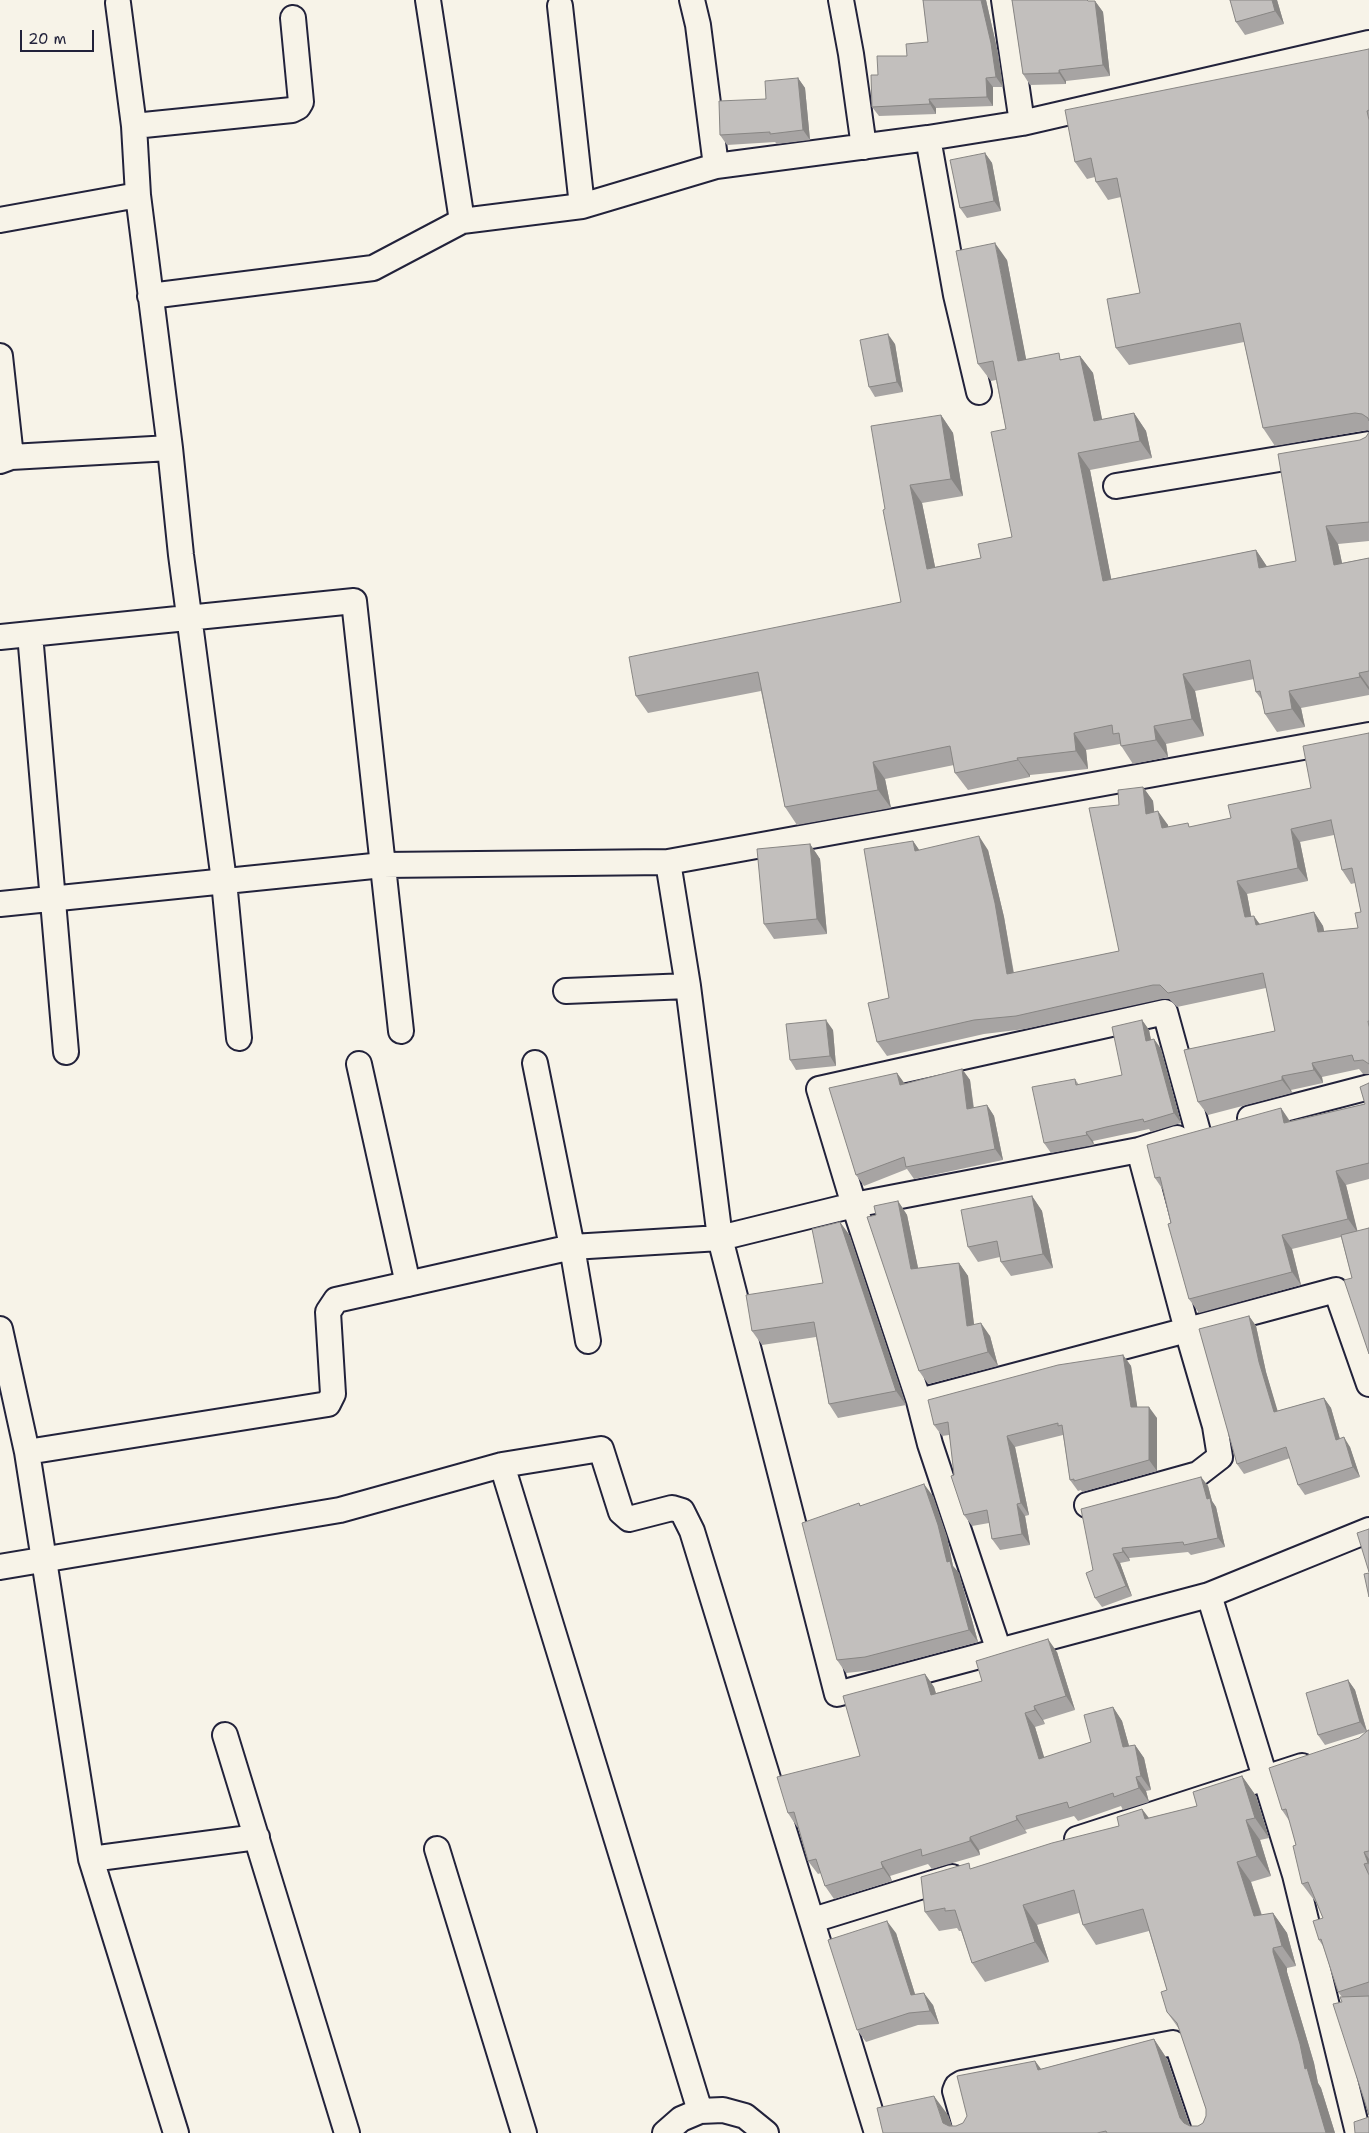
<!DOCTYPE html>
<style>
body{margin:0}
#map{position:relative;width:1369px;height:2133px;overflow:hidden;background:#f7f3e8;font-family:"Shantell Sans",sans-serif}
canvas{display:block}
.scale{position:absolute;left:20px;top:30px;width:74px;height:22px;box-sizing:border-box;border:2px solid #22223b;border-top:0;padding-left:6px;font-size:15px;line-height:18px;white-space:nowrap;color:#22223b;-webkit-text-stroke:4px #f7f3e8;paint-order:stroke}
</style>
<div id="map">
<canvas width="1369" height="2133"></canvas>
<div class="scale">20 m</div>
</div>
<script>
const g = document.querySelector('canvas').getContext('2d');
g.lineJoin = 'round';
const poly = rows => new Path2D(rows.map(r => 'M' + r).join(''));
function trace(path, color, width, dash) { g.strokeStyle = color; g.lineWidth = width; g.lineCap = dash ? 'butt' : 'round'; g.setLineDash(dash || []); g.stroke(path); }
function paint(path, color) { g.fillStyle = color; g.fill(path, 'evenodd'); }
const minor = poly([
 [428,0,462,221],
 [692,0,698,25,716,166],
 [841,0,851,54,864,147],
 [1004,0,1022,123],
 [118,3,134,126,138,195,170,448,181,555,224,881,239,1038],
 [560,6,582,206],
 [134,126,292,110,298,107,301,102,293,18],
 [928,138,956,295,979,392],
 [0,220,138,195],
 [150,296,373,268,462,221,582,206,716,166,928,138,1022,123,1369,43],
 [0,356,11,457],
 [0,461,11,457,170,448],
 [1116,486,1369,444],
 [30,634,66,1052],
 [0,637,354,601,401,1031],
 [1369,735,668,862,688,986,720,1238,837,1694,1209,1595,1369,1530],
 [0,904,383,865,668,862],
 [566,991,688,986],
 [535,1063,572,1247,588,1341],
 [359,1064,408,1284],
 [1250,1118,1369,1087],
 [1139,1150,1187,1330,1336,1290,1369,1384],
 [0,1329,27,1452],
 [919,1401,1187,1330,1215,1426,1220,1457,1198,1474,1087,1505],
 [0,1567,340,1510,502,1465],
 [1209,1595,1295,1875,1358,2133],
 [999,1651,930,1444,919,1401,854,1205,819,1089,1165,1012,1198,1132],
 [225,1735,347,2133],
 [1077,1839,1302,1766],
 [437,1849,524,2133],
 [91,1859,257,1837],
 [813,1920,952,1877],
 [700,2111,502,1465,601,1449,621,1512,629,1519,672,1508,682,1511,692,1531,877,2133],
 [176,2133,91,1859,27,1452,328,1404,333,1394,328,1312,336,1300,572,1247,720,1238,854,1205,1139,1150,1177,1138],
 [665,2133,681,2119,700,2111,723,2110,745,2116,766,2133],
 [967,2133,955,2091,957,2086,962,2083,1173,2043,1178,2047,1207,2133]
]);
trace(minor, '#22223b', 28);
trace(minor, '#f7f3e8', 24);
paint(poly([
 [923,0,986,0,998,53,1003,87,993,87,993,106,936,108,936,114,879,116,872,107,878,75,928,42],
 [1012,0,1095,1,1103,12,1110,76,1066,81,1066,84,1030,85,1023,74],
 [1230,0,1277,0,1284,24,1245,35,1236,22],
 [1369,49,1369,431,1367,430,1275,446,1263,428,1244,342,1129,365,1116,348,1140,293,1121,197,1108,200,1096,182,1095,177,1087,179,1075,162],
 [798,78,805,88,810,140,777,144,775,142,727,145,720,135,766,99],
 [985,153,992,163,1001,211,967,218,960,208],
 [1007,260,1026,360,1063,359,1080,356,1093,373,1102,420,1134,413,1146,431,1152,458,1090,470,1111,579,1256,550,1267,567,1296,561,1360,440,1366,437,1369,432,1369,541,1338,544,1342,563,1369,558,1369,695,1301,708,1305,727,1277,732,1265,714,1262,700,1256,692,1254,679,1195,691,1204,736,1166,744,1168,757,1133,764,1120,744,1086,750,1088,769,1030,775,1030,777,968,790,955,773,954,765,885,779,891,808,797,825,785,807,761,691,648,713,636,696,901,602,885,509,941,415,953,433,963,496,922,503,935,567,981,558,1012,537,1006,429,996,380,991,381,978,364],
 [895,344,903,392,875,397,869,387],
 [1369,733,1369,1074,1363,1074,1359,1069,1322,1077,1323,1083,1291,1090,1292,1093,1208,1115,1198,1102,1275,1031,1266,988,1177,1007,1169,999,1162,999,1025,1029,984,1034,887,1056,877,1042,889,998,913,841,919,850,988,850,1004,917,1014,973,1119,951,1119,805,1143,787,1153,801,1154,812,1168,825,1168,827,1191,827,1231,818,1311,788],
 [1334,835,1342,870,1351,884,1355,883,1361,912,1358,928,1324,931,1323,926,1314,912,1260,924,1251,916,1247,894,1308,881,1300,842],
 [810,844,820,859,827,934,774,939,764,924],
 [1142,1020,1149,1030,1151,1040,1154,1039,1161,1049,1181,1123,1151,1132,1149,1129,1112,1137,1093,1141,1094,1145,1051,1153,1044,1143,1075,1079,1079,1085,1122,1075],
 [833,1030,836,1066,796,1070,790,1060],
 [962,1069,970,1080,974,1108,987,1105,994,1116,1003,1160,914,1179,907,1169,864,1186,856,1175,897,1073,904,1084],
 [1369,1083,1369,1179,1346,1185,1357,1231,1352,1278,1341,1237,1292,1249,1301,1285,1199,1313,1189,1299,1163,1190,1155,1178,1281,1108,1290,1121,1365,1104],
 [1032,1196,1042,1211,1053,1268,1011,1276,1001,1262,1000,1257,978,1262,968,1247],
 [898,1201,907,1215,918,1268,959,1263,968,1276,974,1325,990,1336,998,1366,928,1384,919,1371,876,1215],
 [840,1222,850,1236,906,1405,838,1418,829,1404,816,1337,762,1345,752,1331,823,1283],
 [1249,1316,1256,1326,1266,1372,1277,1411,1324,1398,1331,1408,1340,1439,1350,1447,1360,1477,1305,1495,1298,1485,1290,1458,1244,1474,1237,1464],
 [1123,1355,1131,1366,1137,1407,1157,1418,1157,1471,1082,1492,1081,1490,1078,1491,1070,1480,1063,1435,1015,1447,1029,1515,1025,1516,1030,1545,1000,1550,992,1539,989,1523,972,1526,964,1515,949,1435,942,1436,934,1425],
 [1201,1477,1208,1486,1212,1501,1216,1507,1225,1547,1191,1555,1188,1552,1129,1558,1130,1561,1120,1563,1132,1596,1102,1607,1095,1598,1093,1570],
 [933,1496,947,1537,953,1566,959,1573,978,1642,874,1670,846,1673,837,1660,859,1503,861,1506],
 [1057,1652,1075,1710,1043,1720,1045,1724,1035,1727,1044,1758,1091,1742,1113,1707,1122,1721,1129,1746,1135,1745,1144,1758,1151,1790,1146,1791,1149,1802,1123,1810,1121,1806,1078,1821,1074,1816,1025,1830,1027,1833,979,1850,980,1855,932,1869,928,1864,890,1876,892,1881,834,1899,825,1886,821,1873,818,1874,808,1861,798,1826,797,1827,788,1813,860,1756,925,1674,934,1687,936,1693,982,1681],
 [1348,1680,1355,1690,1367,1731,1369,1730,1369,2115,1342,2002,1342,1997,1338,1992,1323,1946,1319,1940,1323,1918,1317,1904,1302,1884,1296,1845,1290,1822,1282,1810,1366,1732,1325,1745,1318,1735],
 [1242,1776,1256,1796,1269,1838,1260,1840,1271,1876,1251,1882,1262,1915,1273,1913,1287,1933,1296,1966,1287,1968,1287,1972,1314,2063,1318,2083,1321,2088,1335,2133,883,2133,948,2115,952,2126,956,2126,963,2123,1035,2061,1041,2069,1154,2039,1167,2059,1190,2126,1198,2126,1203,2123,1206,2116,1206,2109,1179,2029,1167,2012,1167,1990,1149,1931,1096,1945,1083,1925,1079,1913,1037,1925,1049,1962,985,1982,972,1963,961,1931,959,1931,957,1928,939,1931,925,1912,973,1868,1119,1826,1142,1809,1149,1818,1197,1806],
 [896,1933,915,1994,933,2005,939,2024,918,2025,866,2042,857,2030]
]), '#a7a4a3');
paint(poly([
 [981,0,986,0,998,53,1003,87,996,77],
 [1272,0,1277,0,1284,24,1275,11],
 [1095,1,1103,12,1110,76,1103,65],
 [1059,70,1066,81,1066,84,1059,73],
 [798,78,805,88,810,140,803,130],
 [986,78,993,87,993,106,987,97],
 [929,99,936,108,936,114,930,104],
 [985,153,992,163,1001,211,994,201],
 [995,243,1007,260,1030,379,1018,361],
 [888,334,895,344,903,392,897,382],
 [1080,356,1093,373,1106,439,1094,421],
 [1134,413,1146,431,1152,458,1140,441],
 [941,415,953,433,963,496,951,479],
 [1078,453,1090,470,1115,598,1103,581],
 [910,485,922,503,939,586,927,569],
 [1326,526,1338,544,1346,582,1334,565],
 [1256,550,1268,568,1259,568],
 [1359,673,1369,687,1369,690,1360,677],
 [1183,674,1195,691,1204,736,1192,719],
 [1289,691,1301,708,1305,727,1292,709],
 [1154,726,1166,744,1168,757,1156,740],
 [1074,733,1086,750,1088,769,1076,751],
 [1017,758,1030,775,1030,777,1018,760],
 [873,762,885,779,891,808,878,790],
 [1143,787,1153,801,1156,827,1146,814],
 [1158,811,1168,825,1171,842,1162,828],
 [1291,829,1300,842,1308,881,1298,868],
 [979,836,988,850,1004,917,1016,988,1007,974],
 [913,841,922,854,915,851],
 [810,844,820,859,827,934,817,919],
 [1237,881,1247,894,1254,931,1245,917],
 [1314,912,1323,926,1327,945,1318,932],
 [1254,916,1263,929,1256,925],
 [826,1020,833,1030,836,1066,830,1056],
 [1142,1020,1149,1030,1153,1050,1146,1041],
 [1154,1039,1161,1049,1181,1123,1174,1113],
 [1312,1063,1322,1077,1323,1083,1314,1070],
 [962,1069,970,1080,975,1121,967,1109],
 [897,1073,905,1084,900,1085],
 [1282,1076,1291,1090,1292,1093,1282,1080],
 [987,1105,994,1116,1003,1160,995,1149],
 [1281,1108,1290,1122,1284,1123],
 [1086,1132,1093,1141,1094,1145,1087,1135],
 [1336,1171,1346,1185,1358,1233,1348,1219],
 [1032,1196,1042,1211,1053,1268,1043,1254],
 [898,1201,907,1215,921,1282,911,1269],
 [840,1222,850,1236,906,1405,896,1391],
 [1282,1235,1292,1249,1301,1285,1292,1272],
 [959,1263,968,1276,976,1340,967,1326],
 [1249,1316,1256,1326,1266,1372,1281,1422,1274,1412,1259,1362],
 [981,1323,990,1336,998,1366,988,1352],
 [1123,1355,1131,1366,1139,1418,1131,1407],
 [1324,1398,1331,1408,1343,1450,1336,1440],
 [1149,1407,1157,1418,1157,1471,1149,1460],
 [1007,1436,1015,1447,1029,1515,1021,1503],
 [1344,1437,1350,1447,1360,1477,1353,1467],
 [1201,1477,1208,1486,1212,1501,1216,1507,1225,1547,1218,1538],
 [924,1484,933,1496,947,1537,953,1566,959,1573,978,1642,969,1630,947,1562],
 [1017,1504,1025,1516,1030,1545,1022,1534],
 [1122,1548,1129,1558,1130,1561,1123,1552],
 [1113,1554,1120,1563,1132,1596,1126,1586],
 [1048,1639,1057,1652,1075,1710,1066,1696],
 [925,1674,934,1687,940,1708,931,1695],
 [1348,1680,1355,1690,1367,1732,1360,1722],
 [1034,1706,1043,1720,1045,1724,1035,1710],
 [1113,1707,1122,1721,1133,1760,1123,1747],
 [1025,1713,1035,1727,1049,1773,1039,1759],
 [1135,1745,1144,1758,1151,1790,1141,1776],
 [1242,1776,1256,1796,1269,1838,1255,1818],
 [1136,1777,1146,1791,1149,1802,1139,1788],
 [1142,1809,1156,1828,1145,1819],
 [1016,1816,1025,1830,1027,1833,1017,1820],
 [1246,1820,1260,1840,1271,1876,1257,1856],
 [970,1837,979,1850,980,1855,970,1841],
 [1364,1852,1369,1859,1369,1865,1368,1863],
 [881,1862,890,1876,892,1881,883,1868],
 [1237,1862,1251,1882,1268,1936,1254,1916],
 [1023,1905,1037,1925,1049,1962,1035,1942],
 [1273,1913,1287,1933,1296,1966,1282,1946],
 [887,1921,896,1933,919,2007,911,1995],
 [1273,1948,1287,1968,1287,1972,1314,2063,1318,2083,1321,2088,1335,2133,1326,2133,1305,2069,1273,1952],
 [924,1993,933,2005,939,2024,930,2011],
 [1154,2039,1167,2059,1192,2133,1191,2133,1180,2118],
 [1035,2061,1049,2080,1038,2070],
 [934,2096,948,2115,954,2133,943,2123]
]), '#888684');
const building = poly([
 [923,0,981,0,991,43,996,77,986,78,987,97,929,99,930,104,872,107,871,75,878,75,877,56,907,56,906,44,928,42,923,0],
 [1012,0,1087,0,1088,1,1095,1,1103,65,1059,70,1059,73,1023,74,1012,0],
 [1230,0,1272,0,1275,11,1236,22,1230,0],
 [1369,49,1369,110,1367,111,1369,120,1369,421,1368,418,1362,414,1355,413,1263,428,1240,323,1116,348,1107,299,1140,293,1117,178,1096,182,1091,158,1075,162,1065,110,1369,49],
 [798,78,803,130,770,134,770,132,720,135,719,101,766,99,765,81,798,78],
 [985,153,994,201,960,208,950,160,985,153],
 [995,243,1018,361,1059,353,1060,360,1080,356,1094,421,1134,413,1140,441,1078,453,1103,581,1256,550,1259,568,1296,561,1278,454,1360,440,1366,437,1369,432,1369,522,1326,526,1334,565,1369,558,1369,671,1359,673,1360,677,1289,691,1292,709,1265,714,1260,691,1256,692,1250,660,1183,674,1192,719,1154,726,1156,740,1121,746,1119,733,1113,734,1112,725,1074,733,1076,751,1017,758,1018,760,955,773,950,746,873,762,878,790,785,807,758,672,636,696,629,657,901,602,883,510,885,509,871,426,941,415,951,479,910,485,927,569,981,558,978,544,1012,537,991,432,1006,429,993,361,978,364,956,251,995,243],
 [888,334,897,382,869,387,860,340,888,334],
 [1369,733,1369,1021,1368,1021,1369,1027,1369,1064,1363,1060,1354,1061,1352,1055,1312,1063,1314,1070,1282,1076,1282,1080,1198,1102,1184,1050,1275,1031,1263,973,1168,993,1160,985,1153,985,1016,1016,974,1020,877,1042,868,1003,889,998,864,849,913,841,915,851,979,836,995,903,1007,974,1119,951,1089,808,1119,805,1118,790,1143,787,1146,814,1158,811,1162,828,1188,823,1189,827,1231,818,1228,805,1311,788,1303,746,1369,733],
 [1331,820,1342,870,1352,868,1361,912,1355,913,1358,928,1318,932,1314,912,1256,925,1254,916,1245,917,1237,881,1298,868,1291,829,1331,820],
 [810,844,817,919,764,924,757,849,810,844],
 [826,1020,830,1056,790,1060,786,1024,826,1020],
 [1142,1020,1146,1041,1154,1039,1174,1113,1144,1122,1143,1119,1106,1127,1086,1132,1087,1135,1044,1143,1032,1087,1075,1079,1076,1085,1122,1075,1112,1027,1142,1020],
 [962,1069,967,1109,987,1105,995,1149,906,1167,904,1157,856,1175,829,1088,897,1073,900,1085,962,1069],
 [1369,1083,1369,1163,1336,1171,1348,1219,1282,1235,1292,1272,1189,1299,1168,1224,1171,1223,1160,1177,1155,1178,1147,1145,1281,1108,1284,1123,1365,1104,1360,1087,1369,1083],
 [1032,1196,1043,1254,1001,1262,997,1241,968,1247,961,1210,1032,1196],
 [898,1201,911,1269,959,1263,967,1326,981,1323,988,1352,919,1371,867,1217,876,1215,874,1206,898,1201],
 [840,1222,896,1391,829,1404,814,1322,752,1331,746,1295,823,1283,812,1229,840,1222],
 [1369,1228,1369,1354,1344,1280,1352,1278,1341,1235,1369,1228],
 [1249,1316,1259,1362,1274,1412,1324,1398,1336,1440,1344,1437,1353,1467,1298,1485,1286,1447,1237,1464,1199,1329,1249,1316],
 [1123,1355,1131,1407,1149,1407,1149,1460,1074,1481,1074,1479,1070,1480,1062,1425,1058,1426,1058,1423,1007,1436,1021,1503,1017,1504,1022,1534,992,1539,987,1510,964,1515,951,1476,954,1475,948,1422,934,1425,928,1400,1058,1365,1123,1355],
 [1201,1477,1207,1499,1210,1498,1218,1538,1184,1545,1183,1542,1122,1548,1123,1552,1113,1554,1126,1586,1095,1598,1086,1573,1093,1570,1081,1509,1201,1477],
 [924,1484,938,1525,947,1562,950,1561,969,1630,865,1657,837,1660,802,1523,859,1503,860,1506,924,1484],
 [1369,1529,1369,1572,1357,1533,1369,1529],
 [1369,1573,1369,1597,1364,1574,1369,1573],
 [1048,1639,1066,1696,1034,1706,1035,1710,1025,1713,1039,1759,1091,1742,1084,1715,1113,1707,1123,1747,1135,1745,1141,1776,1136,1777,1139,1788,1114,1797,1113,1793,1069,1808,1067,1802,1016,1816,1017,1820,970,1837,970,1841,922,1856,921,1849,881,1862,883,1868,825,1886,816,1859,808,1861,794,1812,788,1813,777,1777,860,1756,843,1696,925,1674,931,1695,982,1681,976,1661,1048,1639],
 [1348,1680,1360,1722,1318,1735,1306,1693,1348,1680],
 [1369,1730,1369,1851,1364,1852,1368,1863,1364,1864,1369,1875,1369,1982,1338,1992,1321,1939,1319,1940,1313,1921,1323,1918,1308,1882,1302,1884,1293,1846,1296,1845,1286,1809,1282,1810,1269,1768,1359,1738,1367,1731,1369,1730],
 [1242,1776,1255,1818,1246,1820,1257,1856,1237,1862,1254,1916,1273,1913,1282,1946,1273,1948,1273,1952,1300,2044,1305,2069,1307,2068,1326,2133,1107,2133,1106,2131,1097,2133,883,2133,877,2108,934,2096,943,2123,949,2126,956,2126,963,2123,967,2116,957,2076,1035,2061,1038,2070,1154,2039,1180,2118,1184,2123,1190,2126,1198,2126,1203,2123,1206,2116,1206,2109,1177,2023,1167,2012,1161,1992,1167,1990,1143,1909,1083,1925,1074,1890,1023,1905,1035,1942,972,1963,955,1910,945,1911,945,1908,925,1912,921,1877,969,1863,970,1869,1052,1843,1119,1826,1117,1817,1142,1809,1145,1819,1197,1806,1193,1792,1242,1776],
 [887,1921,911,1995,924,1993,930,2011,909,2013,857,2030,828,1940,887,1921],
 [1369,1996,1369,2115,1333,2004,1342,2002,1340,1997,1369,1996],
 [1369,2117,1369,2133,1355,2133,1354,2122,1369,2117]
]);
paint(building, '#c2bfbd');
trace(building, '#888684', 1);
</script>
